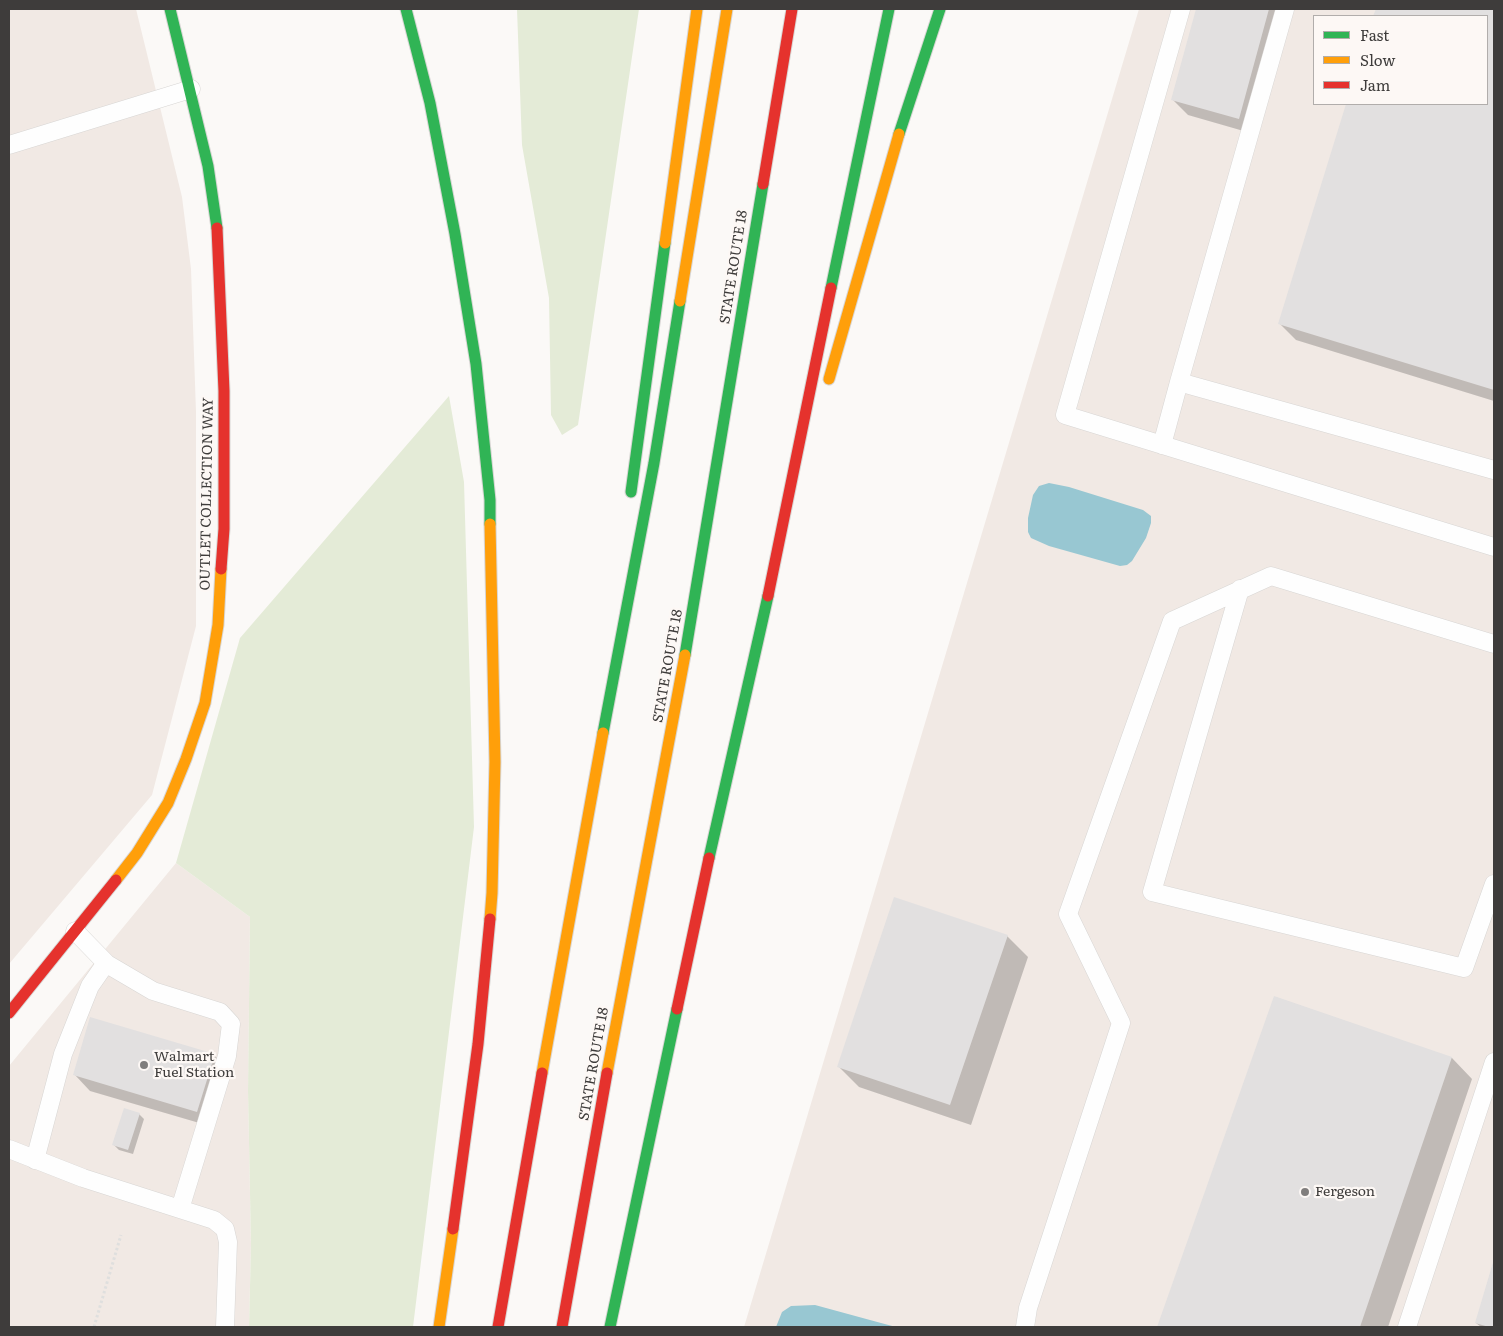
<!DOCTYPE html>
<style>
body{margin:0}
#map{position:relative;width:1503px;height:1336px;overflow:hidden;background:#fbf9f7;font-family:Literata,serif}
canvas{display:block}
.frame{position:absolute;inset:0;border:10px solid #3e3c3b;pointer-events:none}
.legend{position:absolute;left:1313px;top:15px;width:175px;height:90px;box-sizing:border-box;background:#fdf8f5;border:1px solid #b1adab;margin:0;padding:6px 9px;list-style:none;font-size:15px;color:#3e3c3b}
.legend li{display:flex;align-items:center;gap:10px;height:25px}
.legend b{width:25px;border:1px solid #b1adab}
</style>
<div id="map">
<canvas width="1503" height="1336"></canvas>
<div class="frame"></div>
<ul class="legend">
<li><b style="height:6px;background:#30b455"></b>Fast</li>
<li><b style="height:6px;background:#ff9f0a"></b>Slow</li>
<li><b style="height:6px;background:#e5322d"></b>Jam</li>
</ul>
</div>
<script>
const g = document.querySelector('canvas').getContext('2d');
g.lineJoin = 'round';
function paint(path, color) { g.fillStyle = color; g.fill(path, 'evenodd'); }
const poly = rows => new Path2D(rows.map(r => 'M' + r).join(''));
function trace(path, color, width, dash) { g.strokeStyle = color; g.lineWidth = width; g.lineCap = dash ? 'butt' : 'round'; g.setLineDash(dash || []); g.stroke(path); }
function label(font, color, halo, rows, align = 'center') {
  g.font = font + ' Literata,serif'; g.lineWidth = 4.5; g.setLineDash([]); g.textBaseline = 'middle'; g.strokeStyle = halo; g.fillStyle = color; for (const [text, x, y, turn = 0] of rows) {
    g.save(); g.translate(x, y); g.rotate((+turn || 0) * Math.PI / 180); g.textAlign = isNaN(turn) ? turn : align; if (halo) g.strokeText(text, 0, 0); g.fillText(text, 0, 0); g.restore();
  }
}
paint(poly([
 [9,9,136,9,182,197,191,269,196,412,196,626,152,795,9,964],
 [1139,9,1494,9,1494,1327,744,1327],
 [1314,16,1487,16,1487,104,1314,104],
 [176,863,250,917,248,1091,251,1245,249,1327,9,1327,9,1066]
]), '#f1e9e4');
paint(poly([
 [517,9,639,9,578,425,562,435,551,415,549,298,522,145],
 [449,396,464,482,474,827,413,1327,249,1327,251,1245,248,1091,250,917,176,863,240,638]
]), '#e4ebd7');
paint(poly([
 [1049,483,1069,487,1143,510,1151,516,1151,523,1146,538,1132,561,1127,565,1120,566,1049,546,1031,538,1028,532,1028,518,1033,495,1039,486],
 [815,1305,881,1323,896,1327,776,1327,782,1312,791,1306]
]), '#98c7d2');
paint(poly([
 [1197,9,1289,9,1254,134,1188,115,1172,99],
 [1377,9,1494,9,1494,401,1296,340,1280,324,1348,104,1487,104,1487,16,1375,16],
 [1007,936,1028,957,971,1125,859,1087,839,1067],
 [1275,997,1452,1058,1472,1079,1388,1327,1158,1327],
 [214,1055,230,1071,213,1127,90,1091,75,1075],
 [139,1114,144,1119,133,1154,119,1150,114,1145],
 [1494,1261,1494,1327,1481,1327,1476,1323]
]), '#0003');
paint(poly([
 [1196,9,1269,9,1239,119,1171,100],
 [1376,9,1494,9,1494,390,1278,324,1346,104,1487,104,1487,16,1373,16],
 [894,897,1008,935,950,1105,837,1067],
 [1274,996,1452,1057,1360,1327,1157,1327],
 [90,1017,215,1054,197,1112,73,1075],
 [124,1108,140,1113,128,1150,112,1145],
 [1494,1259,1494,1327,1489,1327,1475,1323]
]), '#e2e0e0');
const lane = poly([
 [1181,9,1065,415,1494,547],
 [1285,9,1179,382,1494,470],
 [9,145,191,89],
 [1162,445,1179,382],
 [1240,589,1152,892,1464,968,1494,884],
 [75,931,107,964,153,991,220,1012,231,1024,227,1056,180,1209],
 [9,1149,83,1178,214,1220,225,1229,228,1242,225,1327],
 [35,1160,63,1054,90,986,106,963],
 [1025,1327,1028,1308,1121,1023,1068,914,1172,621,1271,576,1494,644],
 [1407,1327,1494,1062]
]);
const fast = poly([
 [170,9,208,166,217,228],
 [406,9,430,103,455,234,476,364,490,500,490,524],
 [899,134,940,9],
 [831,288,889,9],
 [631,492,665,243],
 [685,655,763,184],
 [603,733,654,463,680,301],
 [709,858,768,596],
 [610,1327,677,1009]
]);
const slow = poly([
 [665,243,697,9],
 [680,301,727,9],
 [829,379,899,134],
 [116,880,137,853,168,803,186,759,205,703,218,625,221,569],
 [490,919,492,893,495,762,490,524],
 [542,1073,603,733],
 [607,1073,685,655],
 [439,1327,453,1229]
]);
const jam = poly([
 [763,184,792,9],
 [217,228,224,391,224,529,221,569],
 [768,596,831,288],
 [677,1009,709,858],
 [9,1013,116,880],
 [453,1229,478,1044,490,919],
 [498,1327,542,1073],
 [562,1327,607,1073]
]);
trace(lane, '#d8d6d4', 19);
trace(fast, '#d8d6d4', 13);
trace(slow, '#d8d6d4', 13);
trace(jam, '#d8d6d4', 13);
trace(poly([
 [94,1327,121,1235]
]), '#dfdfde', 3, [2.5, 2.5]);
trace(lane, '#fefefe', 18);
trace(fast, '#30b455', 11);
trace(slow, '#ff9f0a', 11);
trace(jam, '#e5322d', 11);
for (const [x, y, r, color] of [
 [144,1065,5,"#807e7d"],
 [1305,1192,5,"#807e7d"]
]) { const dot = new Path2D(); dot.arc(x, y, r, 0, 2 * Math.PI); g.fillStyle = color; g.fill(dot); trace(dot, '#fdf8f5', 2); }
label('14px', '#3e3c3b', '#fdf8f5', [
 ["STATE ROUTE 18",734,267,-81],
 ["OUTLET COLLECTION WAY",207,494,-89],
 ["STATE ROUTE 18",668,666,-80],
 ["STATE ROUTE 18",594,1064,-80]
]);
label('14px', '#3e3c3b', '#fdf8f5', [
 ["Walmart",154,1057],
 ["Fuel Station",154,1073],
 ["Fergeson",1315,1192]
], 'left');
</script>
